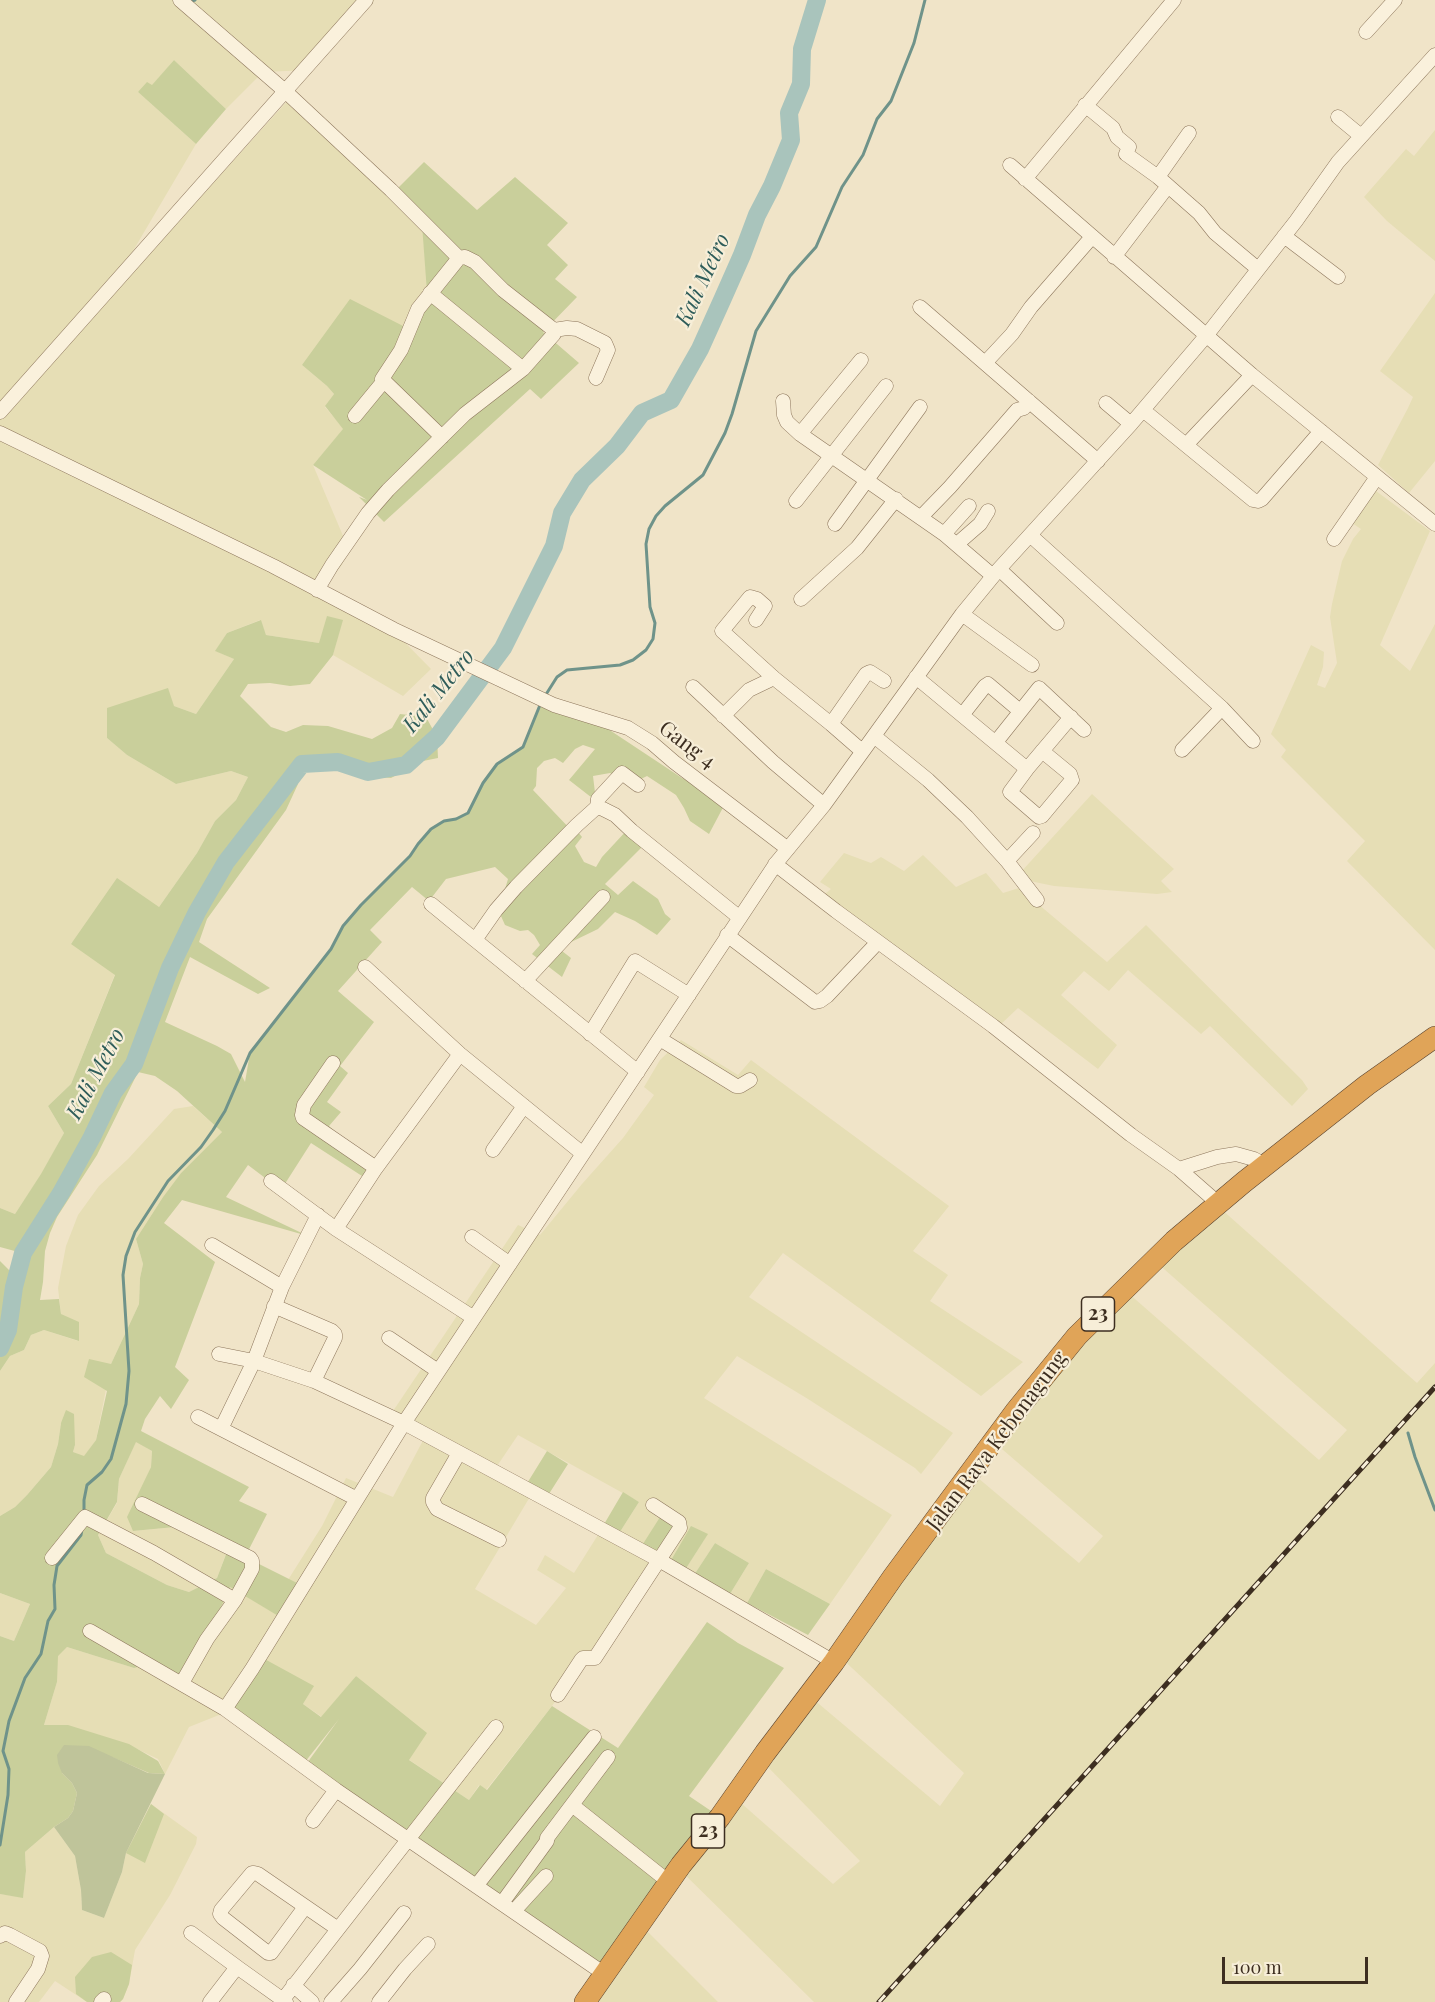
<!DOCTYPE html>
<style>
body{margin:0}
#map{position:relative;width:1435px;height:2002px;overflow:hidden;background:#f0e4c8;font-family:"Playfair Display",serif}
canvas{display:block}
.scale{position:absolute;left:1222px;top:1957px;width:146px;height:27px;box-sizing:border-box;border:3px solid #3d2e20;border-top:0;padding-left:8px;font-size:18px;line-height:21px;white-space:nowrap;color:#3d2e20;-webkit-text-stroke:4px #f7eed8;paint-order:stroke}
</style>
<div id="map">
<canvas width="1435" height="2002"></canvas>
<div class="scale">100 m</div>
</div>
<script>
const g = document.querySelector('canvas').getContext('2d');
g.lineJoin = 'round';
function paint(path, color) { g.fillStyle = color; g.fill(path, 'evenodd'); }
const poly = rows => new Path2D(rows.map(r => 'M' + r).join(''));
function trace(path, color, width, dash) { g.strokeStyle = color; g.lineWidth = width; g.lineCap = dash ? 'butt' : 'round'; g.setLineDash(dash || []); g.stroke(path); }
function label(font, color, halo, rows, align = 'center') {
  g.font = font + ' "Playfair Display",serif'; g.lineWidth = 4.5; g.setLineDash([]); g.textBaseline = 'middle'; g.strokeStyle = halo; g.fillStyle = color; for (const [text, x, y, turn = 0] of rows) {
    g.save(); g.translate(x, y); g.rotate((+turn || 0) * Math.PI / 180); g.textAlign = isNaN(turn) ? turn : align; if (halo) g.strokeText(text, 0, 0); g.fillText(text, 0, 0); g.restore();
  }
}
paint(poly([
 [0,0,374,0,309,70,263,72,226,109,174,60,152,86,138,92,196,144,97,312,291,97,422,224,428,292,410,330,302,365,327,386,334,394,325,407,344,429,313,465,349,550,341,566,321,587,374,611,431,669,403,696,333,655,342,621,319,643,266,635,260,620,227,633,216,651,234,659,196,714,174,706,107,738,127,755,176,784,231,771,248,777,236,800,215,821,197,853,159,907,71,943,115,974,71,1084,48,1106,64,1133,42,1174,15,1214,0,1208],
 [1435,130,1435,261,1387,221,1364,197,1406,149,1414,156],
 [1435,293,1435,461,1409,493,1378,465,1408,408,1413,397,1380,371],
 [1376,491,1430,531,1380,645,1410,671,1435,624,1435,950,1347,861,1365,841,1281,757,1286,750,1271,734,1311,645,1324,652,1323,667,1317,685,1325,688,1337,663,1330,617,1332,604,1342,561,1353,539,1361,529,1352,523],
 [1092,794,1174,869,1161,881,1172,892,1157,894,1054,886,1025,880,1020,873],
 [844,853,871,863,881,857,904,871,923,855,956,887,986,873,1003,893,1019,888,1107,962,1146,925,1302,1080,1308,1089,1292,1106,1210,1026,1201,1034,1128,970,1109,991,1084,971,1061,995,1117,1045,1098,1069,1018,1008,999,1026,821,897,831,889,820,882],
 [681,1040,738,1075,751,1060,949,1206,913,1251,948,1275,930,1301,1023,1362,981,1396,783,1253,749,1297,953,1433,921,1474,915,1468,808,1399,737,1356,704,1398,892,1515,830,1604,766,1569,747,1603,730,1594,749,1563,715,1543,694,1575,685,1570,707,1535,670,1562,658,1556,552,1706,486,1790,479,1785,469,1800,408,1759,356,1676,322,1717,303,1704,313,1687,224,1713,189,1727,165,1774,158,1759,131,1746,44,1725,57,1682,57,1656,67,1647,134,1668,218,1614,230,1586,269,1610,322,1526,346,1478,393,1497,427,1433,391,1414,518,1225,540,1235,582,1184,623,1138,654,1095,644,1087,660,1060],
 [518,1435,639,1502,618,1535,603,1527,574,1573,545,1555,537,1570,566,1588,536,1625,475,1589,534,1490,495,1469],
 [193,1106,222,1132,181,1173,163,1197,136,1239,143,1264,140,1278,139,1304,111,1364,96,1440,84,1457,73,1452,75,1445,61,1423,58,1444,51,1467,27,1495,15,1507,0,1516,0,1371,10,1356,24,1350,31,1335,44,1330,78,1341,61,1314,58,1288,66,1246,78,1215,99,1186,128,1159,174,1109],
 [1220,1208,1417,1383,1435,1363,1435,2002,814,2002,673,1863,733,1796,833,1884,860,1861,762,1761,806,1693,940,1806,964,1773,836,1653,965,1467,1079,1563,1103,1536,988,1437,1127,1292,1319,1460,1347,1430,1156,1262],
 [136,1441,152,1451,151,1467,141,1491,133,1531,175,1527,228,1548,217,1578,189,1592,167,1585,106,1553,98,1535,117,1503,119,1479],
 [0,1593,30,1604,14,1641,0,1636],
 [151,1804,197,1837,196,1844,170,1895,135,1950,129,1984,123,1999,120,2002,87,2002,55,1981,39,2002,0,2002,0,1894,23,1897,26,1871,25,1852,54,1827,75,1856,81,1890,82,1910,104,1918,122,1872,126,1853],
 [633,1917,718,2002,574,2002]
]), '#e6deb5');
paint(poly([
 [174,60,226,109,196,144,138,92,147,82,152,85],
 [424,162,477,210,515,177,568,223,547,245,568,265,555,279,577,297,543,332,579,363,541,399,530,389,384,522,359,497,367,500,313,465,343,429,325,406,334,394,327,386,302,365,350,299,409,329,427,292,422,225,390,196],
 [327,616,343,620,333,655,310,684,290,686,270,683,248,684,240,696,271,727,286,732,303,725,328,726,372,739,392,728,400,714,426,717,437,737,438,758,423,761,391,778,366,776,338,762,302,764,298,784,286,810,207,919,199,942,270,988,258,994,190,957,165,1022,217,1046,231,1054,245,1082,250,1053,331,949,343,926,361,905,410,856,418,844,431,829,444,821,456,819,468,813,483,783,497,764,523,747,537,711,543,700,605,727,682,778,727,800,709,834,690,821,684,808,676,795,647,776,633,783,620,779,610,773,593,776,596,801,569,780,595,749,583,745,575,749,563,763,555,758,544,761,537,768,536,786,533,790,573,832,574,827,582,837,575,846,584,862,596,867,602,857,628,829,645,844,605,884,618,895,633,881,658,899,665,914,671,919,657,935,635,921,615,912,598,929,567,944,562,951,571,958,562,977,532,954,540,945,534,935,528,930,520,931,505,925,496,905,503,896,508,879,495,867,446,879,429,901,412,887,370,930,382,942,338,991,374,1022,340,1066,348,1073,327,1102,341,1112,329,1126,376,1168,362,1176,311,1143,281,1190,248,1165,226,1197,308,1236,182,1200,164,1223,215,1262,175,1367,189,1380,171,1409,160,1396,145,1419,141,1431,249,1487,239,1501,267,1514,245,1557,305,1587,285,1620,230,1587,218,1614,177,1684,147,1664,134,1668,67,1647,58,1656,57,1682,44,1725,68,1725,129,1744,158,1761,165,1774,149,1773,112,1757,62,1773,72,1783,77,1793,73,1811,68,1818,54,1827,25,1852,26,1871,23,1898,0,1894,0,1636,14,1641,30,1604,0,1593,0,1516,15,1507,27,1495,51,1467,58,1444,61,1423,66,1410,74,1414,75,1445,73,1452,84,1456,96,1440,107,1391,84,1377,89,1359,111,1364,139,1304,140,1278,143,1264,136,1239,163,1197,181,1173,222,1132,177,1091,155,1076,138,1072,97,1155,57,1217,50,1233,45,1251,43,1282,40,1300,59,1299,61,1314,79,1322,79,1341,44,1330,31,1335,24,1350,10,1356,0,1371,0,1261,16,1277,22,1253,0,1247,0,1208,15,1214,41,1174,64,1133,48,1106,71,1084,115,975,71,944,117,878,159,907,197,853,215,821,236,800,248,777,231,771,176,784,127,755,107,738,107,708,168,688,174,706,196,714,234,659,215,651,227,633,261,620,266,635,319,643],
 [136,1442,152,1451,151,1467,127,1517,133,1531,175,1527,228,1549,217,1578,189,1592,167,1585,106,1553,98,1535,117,1502,119,1479],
 [547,1451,568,1464,547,1497,526,1485],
 [623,1492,639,1502,618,1535,603,1526],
 [662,1514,678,1522,658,1556,641,1547],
 [691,1526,708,1534,685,1570,670,1562],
 [715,1543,749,1563,730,1594,694,1575],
 [766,1569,830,1604,808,1635,747,1603],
 [707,1622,738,1643,784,1668,689,1796,720,1817,606,1975,476,1883,302,1770,339,1719,301,1767,224,1713,259,1656,314,1686,303,1704,321,1717,356,1676,427,1733,409,1760,469,1800,480,1785,487,1790,552,1706,618,1748],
 [151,1804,164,1814,145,1863,126,1853],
 [111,1952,132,1965,129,1984,123,1999,120,2002,87,2002,76,1994,75,1977,92,1957]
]), '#c9cf9b');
paint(poly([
 [64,1745,89,1746,148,1773,165,1774,126,1853,122,1872,104,1918,82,1910,81,1890,75,1856,54,1827,68,1818,73,1811,77,1793,72,1783,62,1773,58,1763,57,1755]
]), '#bfc49a');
trace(poly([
 [192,1,195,0],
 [545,696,557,677,567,670,620,665,633,660,646,650,653,639,655,623,650,607,646,544,649,529,656,516,665,506,703,475,725,433,732,414,756,331,790,276,816,247,842,187,863,155,877,119,891,101,914,43,925,0],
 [1408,1433,1415,1457,1435,1510],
 [84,1513,84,1500,87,1485,102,1472,111,1459,126,1404,129,1371,123,1275,126,1256,135,1232,168,1181,201,1147,213,1130,225,1111,250,1053,331,949,343,926,361,905,410,856,418,844,431,829,444,821,456,819,468,813,483,783,497,764,523,747,540,705],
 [0,1845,8,1795,9,1769,3,1751,9,1721,25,1678,41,1654,48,1621,55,1609,54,1585,57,1566,81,1535,82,1529]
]), '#6f938a', 3);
trace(poly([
 [0,1348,8,1330,14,1287,23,1253,61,1193,92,1137,113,1093,134,1064,170,968,197,912,226,862,302,764,338,762,368,772,406,765,437,737,503,648,554,546,562,513,582,480,617,446,642,413,671,400,700,349,723,298,742,255,757,215,772,186,791,140,789,113,801,84,802,49,817,0]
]), '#a9c4bc', 18);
const minor = poly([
 [180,0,285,91,391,190,459,258,465,257,475,262,503,290,554,330,554,334,523,369,465,414,388,490,368,513,332,565,317,590],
 [1366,32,1395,0],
 [1085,105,1113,128,1117,137,1129,147,1126,154,1158,177,1199,213,1215,233,1258,269],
 [1338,117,1361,136],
 [1010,165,1252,375,1435,524],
 [1158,177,1189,133],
 [1025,179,1174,0],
 [1284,236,1338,277],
 [1114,257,1168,186],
 [430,293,523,369],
 [920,307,1098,461],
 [554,330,567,328,577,329,605,343,608,350,596,378],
 [985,363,1012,334,1031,307,1091,238],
 [783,401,784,415,787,422,800,434,944,534,993,576],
 [1106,403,1131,424],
 [1143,410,1253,500,1258,501,1262,499,1321,431],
 [0,412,366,0],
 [355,416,383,382],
 [0,433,273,566,393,629,554,705,628,728,652,743,674,762,788,849],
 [800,434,861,360],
 [442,437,382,379,401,350,418,309,459,258],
 [1186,445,1252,375],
 [796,501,886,386],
 [921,517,950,487,1017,410,1024,408,1029,401],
 [835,524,920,407],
 [944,534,969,506],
 [1030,535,1222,708,1253,741],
 [1334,539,1377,477],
 [957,544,980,524,988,511],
 [999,569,1057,623],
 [801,599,857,548,896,499],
 [962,614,1032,665],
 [756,620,765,606,757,599,750,597,722,631,774,678,831,724,862,751],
 [916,677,1027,769,1010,792,1039,817,1042,816,1072,780,1070,774,1042,751],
 [693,687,773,762,824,805],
 [963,714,985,686,988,684,1020,711],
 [723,716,749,690,774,678],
 [831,724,866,674,870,672,884,681],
 [874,736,928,780,967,817,1007,861,1037,900],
 [996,742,1039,688,1084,730],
 [1182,750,1222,708],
 [1027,769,1071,717],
 [597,807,598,799,622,773,638,785],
 [1007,861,1033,833],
 [775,864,836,911,993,1026,1131,1135,1179,1169,1217,1157,1236,1154,1254,1159,1265,1165],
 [431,904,475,940],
 [727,935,815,1002,820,1001,827,996,878,942],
 [365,967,460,1054,583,1154],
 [525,981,603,897],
 [590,1034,635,961,689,995],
 [660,1039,736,1086,740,1086,750,1080],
 [333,1063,304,1105,302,1115,303,1118,376,1168],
 [638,1072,475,940,496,910,516,887,577,825,597,807,601,808,615,815,632,831,740,918],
 [493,1150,524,1106],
 [1179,1169,1219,1204],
 [271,1181,336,1229,474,1318],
 [336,1229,376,1168,460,1054],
 [472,1237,510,1264],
 [212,1245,282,1287],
 [274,1306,332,1331,335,1334,335,1338,314,1381],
 [389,1338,438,1371],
 [219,1354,254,1361,314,1381,404,1423,659,1560,834,1662],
 [198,1417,357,1499],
 [221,1429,254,1361,282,1287,318,1215],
 [459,1453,433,1498,433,1502,437,1509,499,1540],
 [142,1504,250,1558,252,1561,252,1569,235,1600],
 [52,1558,85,1517,154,1553,235,1600,207,1639,182,1683],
 [90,1631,225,1709,336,1790,606,1975],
 [558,1695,581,1660,583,1658,595,1658,680,1528,679,1522,653,1505],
 [225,1709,252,1669,404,1423,777,862,824,805,962,614,999,569,1131,424,1206,336,1296,221,1338,162,1435,55],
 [572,1805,669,1882],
 [313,1821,336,1790],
 [476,1886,594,1737],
 [502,1903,547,1841,547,1838,608,1757],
 [305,1907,271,1953,268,1953,223,1918,220,1914,221,1910,252,1873,254,1873,258,1874,338,1929],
 [514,1911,546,1876],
 [191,1933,237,1967,210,2002],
 [0,1936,5,1933,10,1935,40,1951,42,1956,38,1969,16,2002],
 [237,1967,286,2002],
 [293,1985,312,2002],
 [101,2002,104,1999],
 [281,2002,496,1727],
 [331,2002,360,1969,404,1913],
 [379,2002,405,1969,428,1944]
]);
const highway = poly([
 [585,2002,681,1865,720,1817,765,1753,834,1662,893,1577,1015,1412,1077,1336,1174,1241,1244,1182,1367,1085,1435,1037]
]);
trace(minor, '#8d765c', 15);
trace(highway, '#5b4430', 22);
trace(minor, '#faf1dc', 14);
trace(highway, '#e0a458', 21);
const rail = poly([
 [879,2002,1435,1387]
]);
trace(rail, '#3d2e20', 5);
trace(rail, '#f7eed8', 3, [9]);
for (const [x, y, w] of [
 [1098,1314,33],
 [708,1831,33]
]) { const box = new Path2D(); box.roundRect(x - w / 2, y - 17, w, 34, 4.5); g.fillStyle = '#f7eed8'; g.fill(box); trace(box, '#3d2e20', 1.5); }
label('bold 20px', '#3d2e20', null, [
 ["23",1098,1314],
 ["23",708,1831]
]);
label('21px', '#3d2e20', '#f7eed8', [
 ["Gang 4",687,745,37],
 ["Jalan Raya Kebonagung",997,1441,-53]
]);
label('italic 22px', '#2f5d5a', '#f7eed8', [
 ["Kali Metro",703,280,-65],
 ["Kali Metro",439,691,-51],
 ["Kali Metro",96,1074,-62]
]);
</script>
